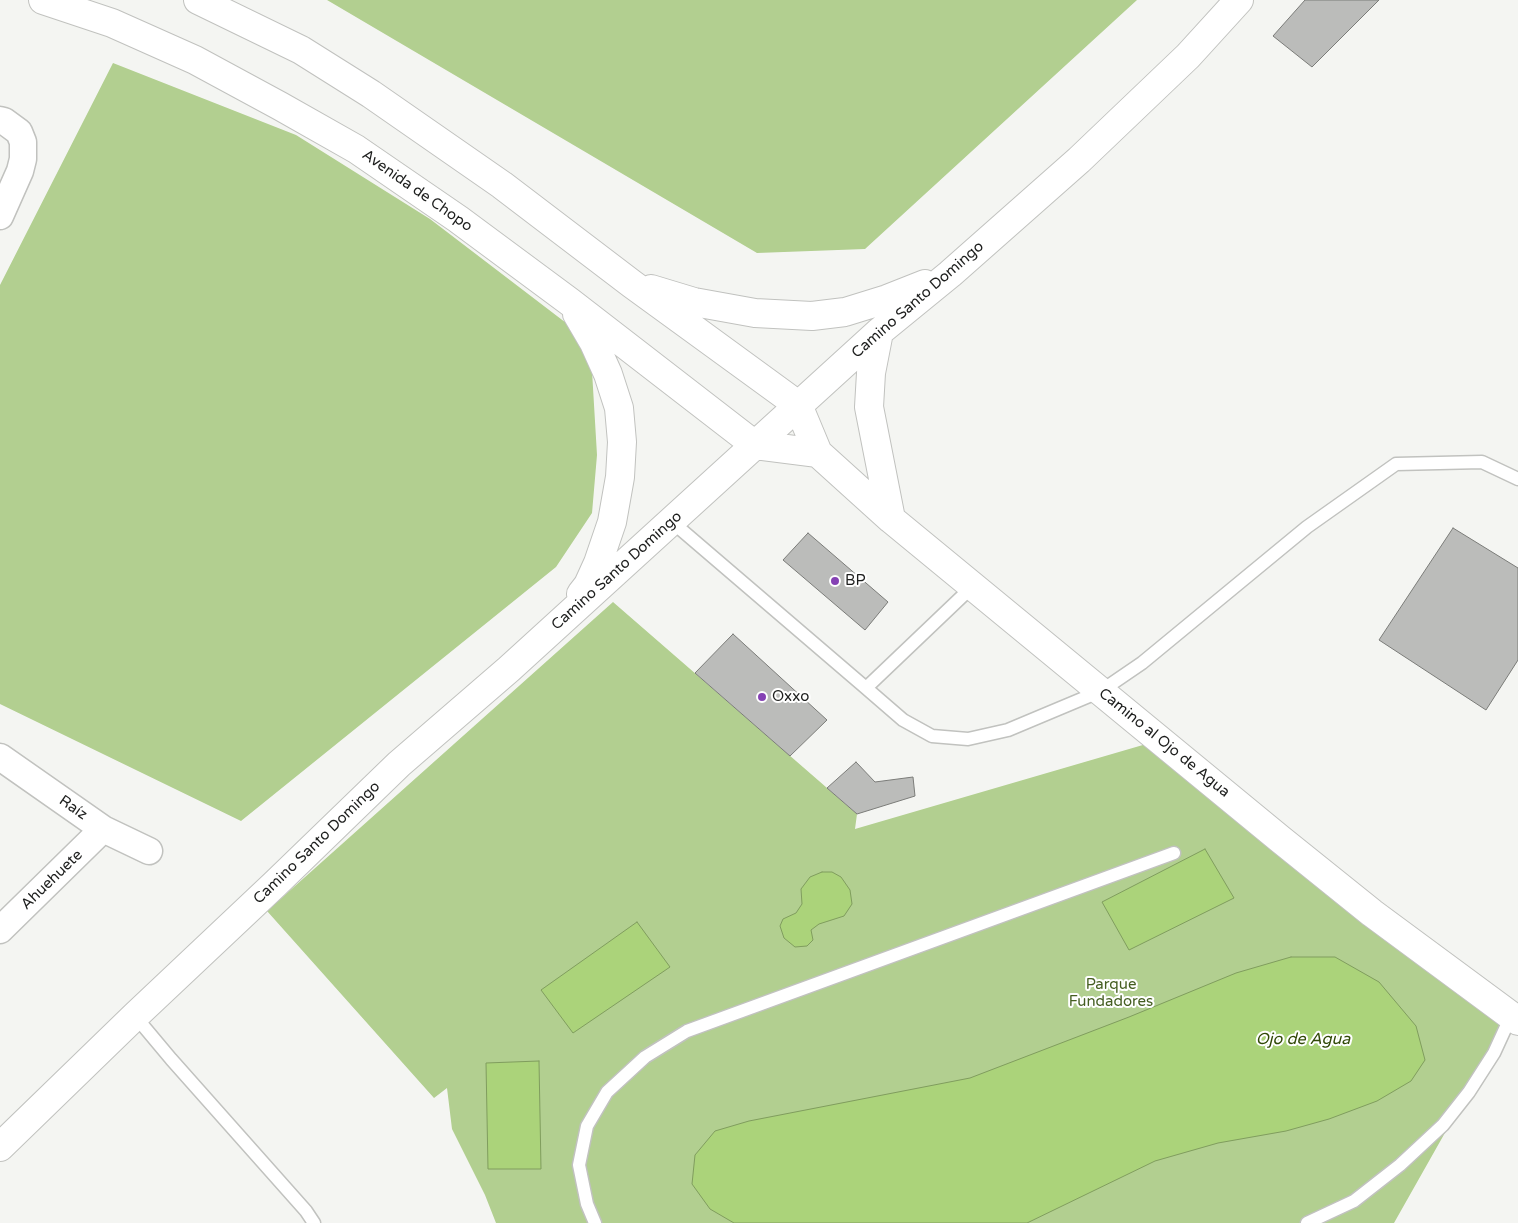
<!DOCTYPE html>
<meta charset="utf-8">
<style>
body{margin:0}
canvas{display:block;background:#f4f5f2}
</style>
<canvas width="1518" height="1223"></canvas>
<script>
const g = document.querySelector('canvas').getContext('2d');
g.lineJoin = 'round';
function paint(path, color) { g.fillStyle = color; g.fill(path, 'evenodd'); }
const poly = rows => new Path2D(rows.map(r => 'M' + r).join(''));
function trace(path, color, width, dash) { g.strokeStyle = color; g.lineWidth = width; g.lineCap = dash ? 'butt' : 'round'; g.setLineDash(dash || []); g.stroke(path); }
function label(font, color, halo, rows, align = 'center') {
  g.font = font + ' "Varela Round",sans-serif'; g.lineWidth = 4; g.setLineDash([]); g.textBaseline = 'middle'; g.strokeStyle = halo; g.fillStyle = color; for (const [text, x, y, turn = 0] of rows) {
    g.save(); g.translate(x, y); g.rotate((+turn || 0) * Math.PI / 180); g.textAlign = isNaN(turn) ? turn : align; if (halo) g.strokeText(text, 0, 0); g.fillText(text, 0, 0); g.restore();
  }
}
paint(poly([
 [327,0,1137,0,865,249,757,253],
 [113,63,296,135,430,219,574,329,592,371,597,455,592,513,556,567,241,821,0,704,0,285],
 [613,602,857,814,855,829,1160,740,1511,1016,1394,1223,496,1223,485,1195,452,1129,447,1088,434,1098,267,911]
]), '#b2cf90');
const water = poly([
 [1205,849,1234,898,1129,950,1102,902,1205,849],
 [822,872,832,872,841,877,850,890,852,904,844,916,819,924,811,930,813,940,807,946,795,947,784,938,780,926,783,919,796,913,802,904,801,889,810,877,822,872],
 [637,922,670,967,573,1033,541,990,637,922],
 [1291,957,1335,957,1379,982,1416,1026,1425,1060,1411,1081,1377,1101,1329,1119,1286,1131,1218,1143,1155,1161,1027,1223,734,1223,710,1209,692,1184,695,1155,715,1131,749,1121,970,1078,1129,1017,1236,973,1291,957],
 [539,1061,541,1169,488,1169,486,1063,539,1061]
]);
paint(water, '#abd37a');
trace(water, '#809d5e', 1);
const building = poly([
 [1305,0,1379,0,1312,67,1273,36,1305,0],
 [1453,528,1518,568,1518,660,1486,710,1379,640,1453,528],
 [808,533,888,602,865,630,783,560,808,533],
 [733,634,827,720,790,756,695,673,733,634],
 [856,762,875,782,913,777,915,796,857,814,827,788,856,762]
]);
paint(building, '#bbbcba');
trace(building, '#7b7c79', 1);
const service = poly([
 [671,521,866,688,973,586],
 [866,688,903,720,932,736,968,739,1008,730,1101,691,1142,663,1307,527,1396,464,1482,462,1518,479],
 [135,1016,171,1059,306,1211,314,1223],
 [595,1223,587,1204,579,1165,587,1126,607,1092,645,1057,687,1031,1174,853],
 [1307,1223,1354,1201,1400,1165,1443,1125,1469,1092,1494,1053,1511,1016]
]);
const minor = poly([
 [0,120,4,121,19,132,23,142,23,159,20,171,0,216],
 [0,757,103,829,149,851],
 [0,930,103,829]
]);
const tertiary = poly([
 [43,0,112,23,195,60,280,106,356,149,458,219,570,302,755,445,818,453],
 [198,0,301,50,371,94,502,185,632,284,798,405,818,453,891,519,1280,839,1372,913,1518,1021],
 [651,289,694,302,755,313,812,316,845,312,887,299,925,284],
 [577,314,594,343,608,374,619,408,622,442,620,477,612,522,598,563,588,585,581,594],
 [879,332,871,373,869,407,891,519],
 [0,1147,135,1016,275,884,399,764,509,669,879,332,950,274,1079,160,1188,56,1239,0]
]);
trace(service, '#c1c2bf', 15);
trace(minor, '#c1c2bf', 29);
trace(tertiary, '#c1c2bf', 30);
trace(service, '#fff', 12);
trace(minor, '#fff', 26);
trace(tertiary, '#fff', 28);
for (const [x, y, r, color] of [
 [835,581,5,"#8541b4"],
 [762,697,5,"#8541b4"]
]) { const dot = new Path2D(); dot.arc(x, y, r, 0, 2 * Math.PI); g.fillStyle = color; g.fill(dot); trace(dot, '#fff', 2); }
label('15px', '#1d1e1d', '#fff', [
 ["Avenida de Chopo",417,191,35],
 ["Camino Santo Domingo",918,300,-41],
 ["Camino Santo Domingo",617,571,-42],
 ["Camino al Ojo de Agua",1164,743,39],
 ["Raíz",73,808,35],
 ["Camino Santo Domingo",317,843,-44],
 ["Ahuehuete",52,880,-44]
]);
label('15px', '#1d1e1d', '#fff', [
 ["BP",845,581],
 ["Oxxo",772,697]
], 'left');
label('15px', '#455e21', '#fff', [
 ["Parque",1111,985],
 ["Fundadores",1111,1002]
]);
label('italic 16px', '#314907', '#fff', [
 ["Ojo de Agua",1303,1040]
]);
</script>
